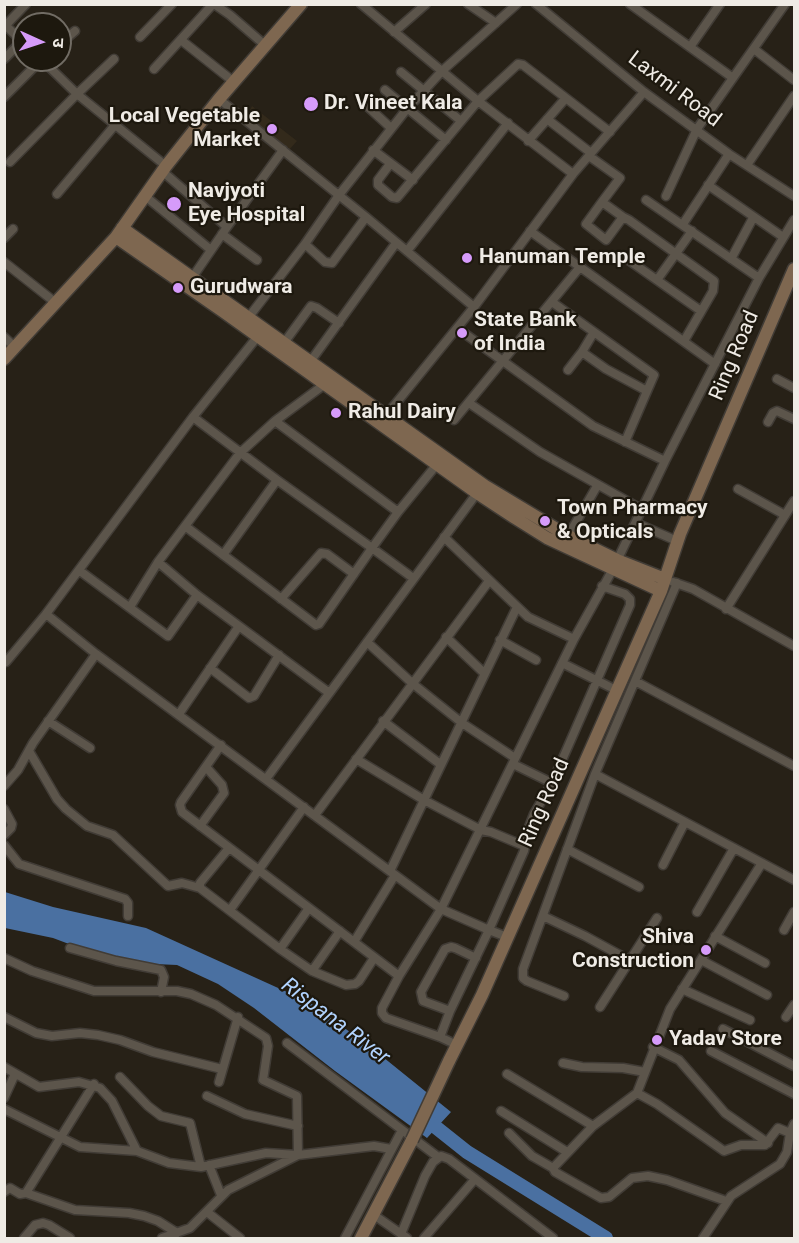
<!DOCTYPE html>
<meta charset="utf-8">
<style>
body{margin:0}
#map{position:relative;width:799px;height:1243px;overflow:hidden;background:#272117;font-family:Roboto,"Noto Sans Devanagari",sans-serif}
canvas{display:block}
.frame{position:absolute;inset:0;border:6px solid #efebe5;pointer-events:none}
.north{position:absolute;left:12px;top:12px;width:60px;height:60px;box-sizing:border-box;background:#1d180e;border:2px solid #716c64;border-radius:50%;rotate:93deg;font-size:16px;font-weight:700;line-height:24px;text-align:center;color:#efebe5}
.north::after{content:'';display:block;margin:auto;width:21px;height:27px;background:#d69bfa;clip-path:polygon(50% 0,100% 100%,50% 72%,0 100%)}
</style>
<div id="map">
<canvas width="799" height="1243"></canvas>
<div class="frame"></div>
<div class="north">उ</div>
</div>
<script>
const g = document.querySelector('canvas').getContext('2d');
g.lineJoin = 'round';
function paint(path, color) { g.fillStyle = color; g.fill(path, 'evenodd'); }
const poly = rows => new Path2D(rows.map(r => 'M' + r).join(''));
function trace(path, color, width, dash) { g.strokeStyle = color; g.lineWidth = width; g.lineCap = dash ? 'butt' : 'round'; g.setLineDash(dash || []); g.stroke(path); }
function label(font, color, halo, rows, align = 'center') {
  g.font = font + ' Roboto,sans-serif'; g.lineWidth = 4.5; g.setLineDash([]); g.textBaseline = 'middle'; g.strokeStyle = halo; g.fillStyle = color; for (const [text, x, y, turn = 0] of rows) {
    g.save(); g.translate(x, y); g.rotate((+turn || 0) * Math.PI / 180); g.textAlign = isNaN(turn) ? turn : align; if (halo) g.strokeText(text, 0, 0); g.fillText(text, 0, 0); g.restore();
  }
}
paint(poly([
 [252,106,297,141,289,150,247,116]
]), '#332a1b');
paint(poly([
 [5,892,53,907,146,928,309,1002,373,1049,451,1112,427,1138,335,1071,254,1008,218,984,177,965,132,963,77,947,53,938,5,928]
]), '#4a70a1');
trace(poly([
 [423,1117,467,1152,606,1238]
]), '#4a70a1', 14);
const street = poly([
 [214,4,230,15,266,46],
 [361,4,478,101,573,174],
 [468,4,496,23],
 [536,4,644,92,729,154,794,196],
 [630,4,733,78],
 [4,24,24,43],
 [6,25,26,4],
 [394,32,426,4],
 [140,37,172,4],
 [181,40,234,82],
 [60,44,75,31],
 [690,47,720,4],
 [754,49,794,80],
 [4,59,22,41],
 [42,60,77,94,166,166],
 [154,69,213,4],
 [401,72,461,121],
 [385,90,446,140],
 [4,97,41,60],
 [219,99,366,217,474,307],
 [368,107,391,128],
 [547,119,591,153],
 [528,141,565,99],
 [373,150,413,180],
 [589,156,620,178,602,202,586,224,606,240,623,217,602,202],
 [10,162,77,94,114,59],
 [390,164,378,180,378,185,392,197,397,198,478,101,518,64,523,65,610,132],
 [747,165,794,96],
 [162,171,227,227,192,278],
 [708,185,783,237],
 [57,194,115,125],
 [145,196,211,250],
 [666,196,697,129,785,4],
 [646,200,759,278],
 [623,217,629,220,714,281,713,291,684,341],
 [683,224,729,154],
 [227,227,283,150],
 [530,231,715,364],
 [222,234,257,260],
 [4,238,13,229],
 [305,244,325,262,332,263,366,217],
 [407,251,508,123],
 [627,259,701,311],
 [731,259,753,218],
 [4,262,56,303],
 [657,280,692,231],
 [552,302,654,375,625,442],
 [248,318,305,244,339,195,406,110,442,71,517,4],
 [457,328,593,426,665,461],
 [594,332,582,352,606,369,647,391],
 [258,336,193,417,46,614,96,654,441,909,489,930,524,851,525,846,522,845,534,814,552,783,513,764],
 [4,337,16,348],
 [281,347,311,306,317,308,339,323],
 [310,362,396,243],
 [568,370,582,352],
 [777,379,794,388],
 [469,403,540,452,643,510],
 [193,417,277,480,372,548,398,512],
 [384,418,474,307,573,174,644,92],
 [454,420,580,267],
 [275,421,398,512,438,463],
 [768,422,773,413,777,411,794,419],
 [738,489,785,515],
 [636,523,677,541],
 [185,526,316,625,319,624,372,548,413,578],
 [568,536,597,486],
 [444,537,528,617,574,639],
 [223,555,277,480],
 [158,562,197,595,328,692],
 [80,571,168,636,197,595],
 [673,582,693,589,794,646],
 [281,599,321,553,327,554,354,574],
 [130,607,158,562,240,453,275,421,325,384],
 [726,609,794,501],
 [446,637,484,673],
 [500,640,536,660],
 [367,642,412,683,462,723,515,758],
 [6,662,46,614],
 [562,663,616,690],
 [210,668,249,698,254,696,279,655],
 [635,681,794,766],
 [179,714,239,626],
 [48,721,90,748],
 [383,721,440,764],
 [221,745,181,802,180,805,182,812,399,976],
 [29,751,57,799,66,809,87,826,113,835,168,886,182,883,200,888],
 [356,759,424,800,481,830,491,832,522,845],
 [595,774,794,880],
 [266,779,477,493],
 [552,783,630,605,630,599,625,594,602,586],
 [4,786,18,770,33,743,96,654],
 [4,809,12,824,11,828,4,835],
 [315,815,489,581],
 [200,826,224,793,222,785,206,767],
 [4,845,19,864,125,899,128,903,128,916],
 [229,848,200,883,200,888,280,949],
 [567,849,639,887],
 [663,865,685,822],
 [390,871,517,607],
 [309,908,280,949,312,971,346,985,355,984,359,981,374,958],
 [230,910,304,807],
 [697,912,734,848],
 [543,916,585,936,629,960],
 [784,930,794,912],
 [715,936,765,963],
 [354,942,395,875],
 [70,948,116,961,161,970,164,977,161,992],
 [4,958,32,971,94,991,177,991,191,994,216,1005,266,1038,268,1046,263,1080,297,1096,298,1155,228,1190,190,1228,162,1238],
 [476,958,455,948,451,947,445,949,421,992,423,1001,450,1011,489,930,507,937],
 [701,960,767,995],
 [312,971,340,931],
 [682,989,750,1020],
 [564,996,527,981,523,978,523,969,595,774,677,583],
 [600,1007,657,918],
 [4,1017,36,1033,52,1036,80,1033,98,1035,120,1040,153,1052,222,1069],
 [786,1017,794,1005],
 [723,1029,794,1066],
 [440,1037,450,1011],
 [287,1043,438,1157],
 [457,1045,440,1037,386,1018,382,1013,382,1008,399,976,441,909,574,639,613,569,665,461,759,278,794,220],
 [653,1047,679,1060,725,1113,768,1143],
 [711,1051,794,1094],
 [563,1063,582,1067,623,1068,645,1072],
 [4,1067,39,1087,79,1082,100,1088,112,1101,137,1151,169,1163,201,1167,266,1153,298,1155,374,1146,391,1149],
 [507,1074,593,1126],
 [120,1077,148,1106,161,1116,190,1123,201,1167],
 [219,1082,238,1017],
 [637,1093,657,1104,724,1151,741,1145,765,1145,778,1128,790,1133],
 [207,1096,245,1114,298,1126],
 [4,1098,15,1074],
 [4,1109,80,1147,137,1151],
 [501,1111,567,1152],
 [509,1133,532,1156,553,1168],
 [209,1165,221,1195],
 [4,1192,10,1188,20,1194,26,1193,94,1084],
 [26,1193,75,1210,129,1213,144,1216,158,1221,177,1233],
 [726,1201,667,1180,648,1176,632,1178,609,1197,601,1198,555,1172,553,1168,593,1126,637,1093,670,1009,762,863],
 [207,1212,240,1238],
 [374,1215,407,1238],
 [401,1234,425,1176,433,1162,441,1156,449,1159,553,1238],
 [24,1238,35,1225,43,1223,49,1225,70,1238],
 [345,1238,402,1130],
 [424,1238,475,1179],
 [703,1238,731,1196,780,1164,787,1152,790,1133,794,1124]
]);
const secondary = poly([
 [122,228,485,486,568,536,617,560,665,579],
 [116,237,224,312,477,493,515,518,547,538,661,591],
 [4,359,116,237,166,166,219,99,301,4],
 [449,1061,482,995,661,591,680,534,794,269],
 [361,1238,412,1140]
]);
trace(street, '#413c36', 11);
trace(secondary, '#413c36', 15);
trace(street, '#5c554b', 8);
trace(secondary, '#7e6750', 12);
const secondaryBridge = poly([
 [412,1140,449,1061]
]);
trace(secondaryBridge, '#413c36', 15, []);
trace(secondaryBridge, '#7e6750', 12);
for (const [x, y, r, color] of [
 [311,104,8,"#d69bfa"],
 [272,129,6,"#d69bfa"],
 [174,204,8,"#d69bfa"],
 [467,258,6,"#d69bfa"],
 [178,288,6,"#d69bfa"],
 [462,333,6,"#d69bfa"],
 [336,413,6,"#d69bfa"],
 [545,521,6,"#d69bfa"],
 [706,950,6,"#d69bfa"],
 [657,1040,6,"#d69bfa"]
]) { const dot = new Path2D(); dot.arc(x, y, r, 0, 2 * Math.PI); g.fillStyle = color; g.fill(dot); trace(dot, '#1d180e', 2); }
label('21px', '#efebe5', '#1d180e', [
 ["Laxmi Road",674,90,37],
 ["Ring Road",735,356,-67],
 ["Ring Road",545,803,-66]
]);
label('bold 21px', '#efebe5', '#1d180e', [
 ["Dr. Vineet Kala",324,104],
 ["Local Vegetable",260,117,"right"],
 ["Market",260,141,"right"],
 ["Navjyoti",188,192],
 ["Eye Hospital",188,216],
 ["Hanuman Temple",479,258],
 ["Gurudwara",190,288],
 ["State Bank",474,321],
 ["of India",474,345],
 ["Rahul Dairy",348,413],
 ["Town Pharmacy",557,509],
 ["& Opticals",557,533],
 ["Shiva",694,938,"right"],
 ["Construction",694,962,"right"],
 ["Yadav Store",669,1040]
], 'left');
label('italic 22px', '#b1d3fe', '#1d180e', [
 ["Rispana River",335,1022,37]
]);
</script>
